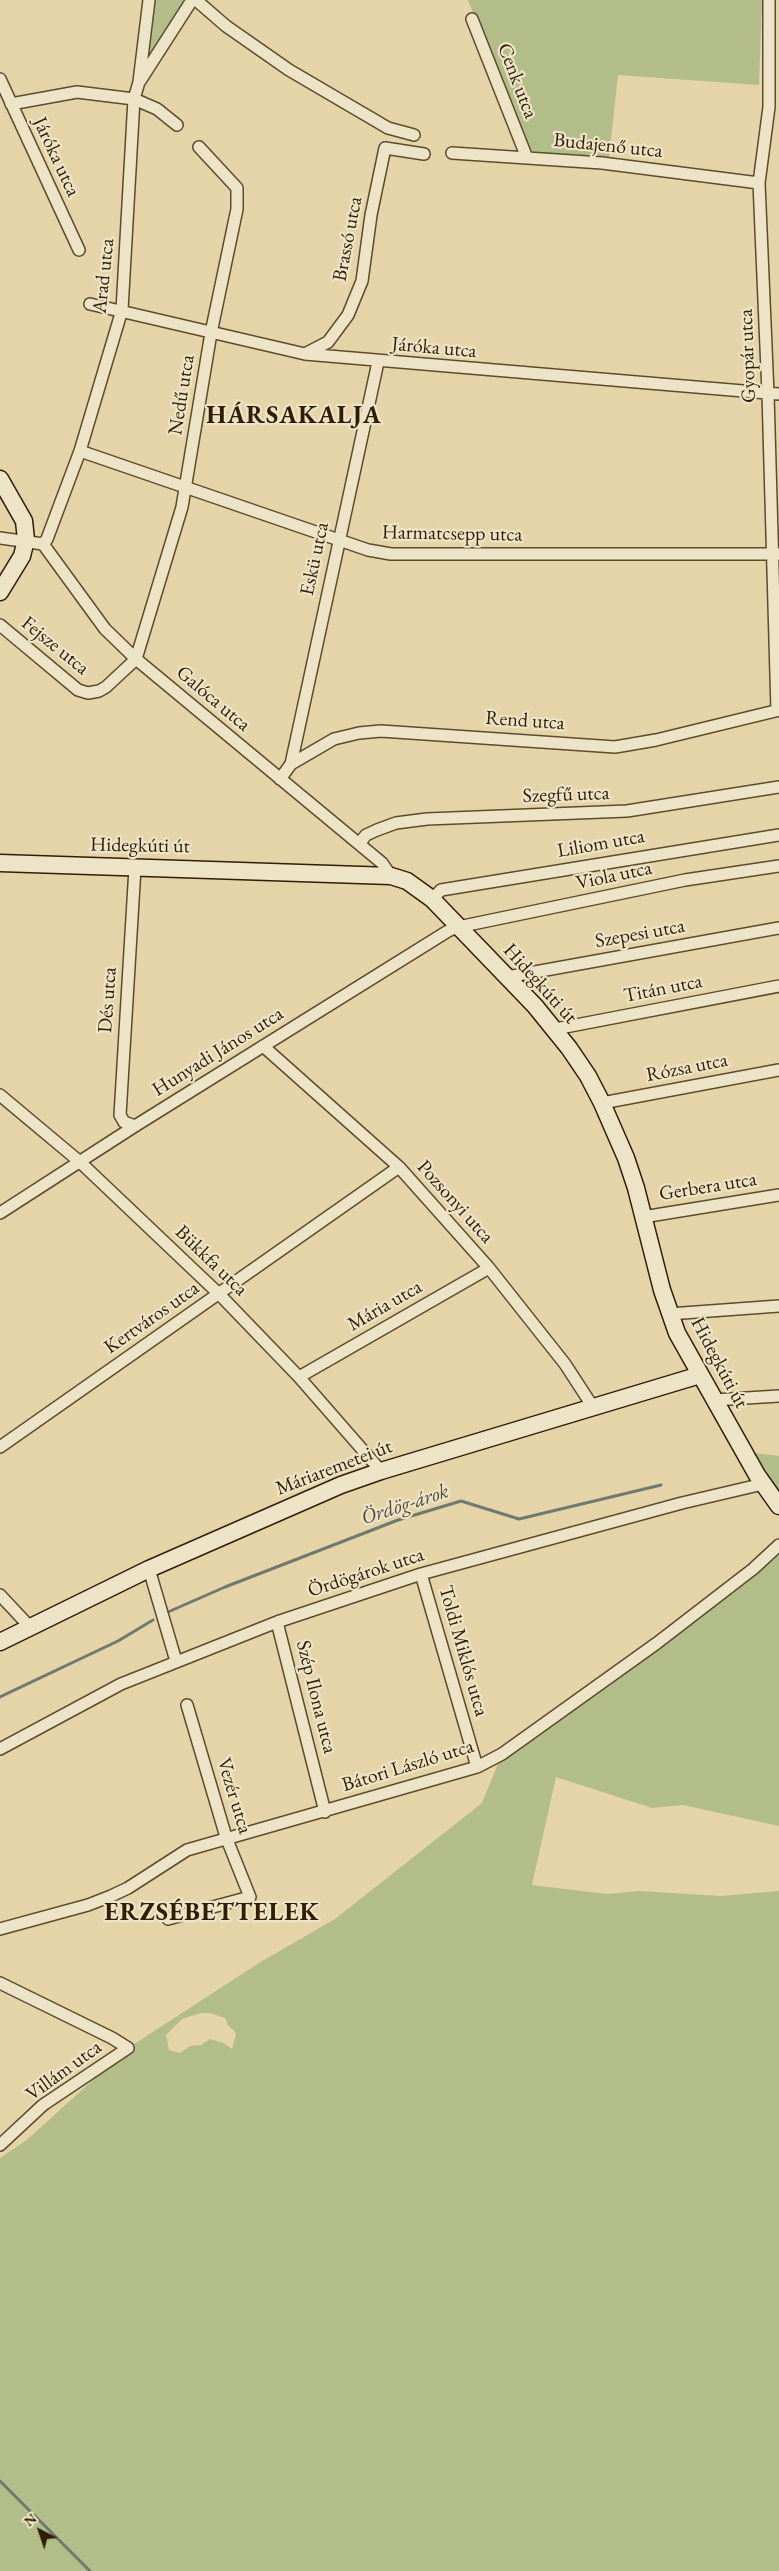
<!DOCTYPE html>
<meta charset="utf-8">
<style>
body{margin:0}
#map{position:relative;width:779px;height:2571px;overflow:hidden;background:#e4d4a8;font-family:"EB Garamond",serif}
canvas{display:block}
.north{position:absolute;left:15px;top:2506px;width:50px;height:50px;-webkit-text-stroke:4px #ede3c6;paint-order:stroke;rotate:319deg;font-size:14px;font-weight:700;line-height:20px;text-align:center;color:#301d04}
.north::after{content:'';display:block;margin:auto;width:18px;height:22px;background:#301d04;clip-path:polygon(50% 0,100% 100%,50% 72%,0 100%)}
</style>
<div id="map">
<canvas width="779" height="2571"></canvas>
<div class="north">N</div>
</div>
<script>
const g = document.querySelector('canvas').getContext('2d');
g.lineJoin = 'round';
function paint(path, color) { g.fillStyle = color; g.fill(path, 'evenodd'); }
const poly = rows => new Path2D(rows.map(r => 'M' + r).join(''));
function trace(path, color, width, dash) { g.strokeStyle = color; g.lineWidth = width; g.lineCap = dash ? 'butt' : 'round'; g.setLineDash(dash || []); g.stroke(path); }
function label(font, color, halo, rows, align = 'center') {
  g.font = font + ' "EB Garamond",serif'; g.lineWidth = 4.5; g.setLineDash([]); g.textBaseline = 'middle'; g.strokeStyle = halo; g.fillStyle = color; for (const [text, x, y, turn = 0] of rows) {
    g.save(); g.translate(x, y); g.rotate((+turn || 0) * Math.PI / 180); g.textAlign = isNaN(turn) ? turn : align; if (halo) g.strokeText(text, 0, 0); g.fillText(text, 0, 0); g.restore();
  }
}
paint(poly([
 [154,0,183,0,183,8,146,62],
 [468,0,762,0,759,85,618,75,609,158,530,153],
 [754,1453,779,1456,779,1489,775,1485],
 [779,1551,779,1826,683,1805,652,1808,556,1777,532,1885,607,1894,640,1891,721,1896,779,1891,779,2571,0,2571,0,2158,28,2139,128,2048,259,1963,335,1919,482,1803,502,1754],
 [201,2013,210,2013,225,2018,228,2025,236,2033,232,2049,223,2043,210,2039,201,2045,190,2046,180,2053,169,2050,166,2035,182,2019]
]), '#b2bd89');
trace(poly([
 [168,1612,225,1587,398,1520,461,1501,519,1519,661,1485],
 [0,1697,118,1641,153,1620],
 [0,2481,90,2571]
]), '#71786e', 3);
const street = poly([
 [196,0,226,26,289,70,388,128,414,135],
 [769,0,769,107,759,183,768,394,777,710],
 [472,19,527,158],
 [0,79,79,250],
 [140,81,192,0],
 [11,104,77,92,134,99,157,109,177,125],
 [452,153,602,163,759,183],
 [90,304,305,354,779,394],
 [305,354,328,342,348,315,362,281,371,215,385,148,424,154],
 [80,451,368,550,391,554,779,554],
 [0,538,43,544,105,629,136,659,382,863,391,876],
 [43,544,47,539,80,451,122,310,134,99,139,82,149,0],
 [0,625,78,690,88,693,99,691,106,687,136,659,182,507,211,333,237,209,237,188,199,147],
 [291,764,378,362],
 [280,779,291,764,334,739,359,733,381,731,615,747,656,740,779,710],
 [359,844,366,835,377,830,396,823,427,819,627,811,779,787],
 [432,899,441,890,779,835],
 [507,977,779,928],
 [555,1029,779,986],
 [263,1046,399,1167,489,1268,565,1364,593,1407],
 [0,1095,80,1162,219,1294,299,1377,381,1471],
 [602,1103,779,1070],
 [135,1126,124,1122,120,1115,135,868],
 [0,1213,135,1126,448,931,458,927,685,880,779,866],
 [643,1217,779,1195],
 [669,1314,779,1306],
 [299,1377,489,1268],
 [714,1400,779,1396],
 [0,1447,399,1167],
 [149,1569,176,1661],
 [421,1574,477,1767],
 [0,1595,30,1627],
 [277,1622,325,1812],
 [0,1749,121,1684,277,1622,421,1574,682,1503,763,1484],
 [168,1919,250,1897,226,1837,187,1705],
 [0,1929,88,1905,111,1896,128,1888,187,1850,477,1767,502,1754,657,1643,753,1569,779,1545],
 [0,1983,112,2038,128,2048,43,2105,0,2145]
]);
const secondary = poly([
 [0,479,24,521,26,540,22,556,0,592],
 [0,863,391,876,407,881,432,899,535,1006,569,1048,588,1076,602,1103,626,1158,636,1188,662,1290,677,1333,757,1475,779,1506],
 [0,1642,149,1569,341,1485,381,1471,700,1375]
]);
trace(street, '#5d4b2d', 14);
trace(secondary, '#301d04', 19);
trace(street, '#ede3c6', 11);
trace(secondary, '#ede3c6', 16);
label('20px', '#301d04', '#ede3c6', [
 ["Cenk utca",517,81,69],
 ["Budajenő utca",608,146,6],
 ["Járóka utca",56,157,65],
 ["Brassó utca",348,239,-79],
 ["Arad utca",104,276,-84],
 ["Járóka utca",434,348,5],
 ["Gyopár utca",748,356,-92],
 ["Nedű utca",182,395,-81],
 ["Harmatcsepp utca",452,534,1],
 ["Eskü utca",315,559,-78],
 ["Fejsze utca",55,646,39],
 ["Galóca utca",213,699,40],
 ["Rend utca",525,721,4],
 ["Szegfű utca",566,795,-2],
 ["Liliom utca",601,844,-10],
 ["Hidegkúti út",140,846,1],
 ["Viola utca",614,876,-12],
 ["Szepesi utca",640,934,-10],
 ["Hidegkúti út",540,984,48],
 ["Titán utca",663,989,-11],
 ["Dés utca",108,1000,-86],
 ["Hunyadi János utca",218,1052,-32],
 ["Rózsa utca",687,1068,-11],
 ["Gerbera utca",708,1187,-9],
 ["Pozsonyi utca",455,1202,48],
 ["Bükkfa utca",211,1261,44],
 ["Mária utca",385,1306,-30],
 ["Kertváros utca",152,1318,-35],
 ["Hidegkúti út",719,1363,62],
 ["Máriaremetei út",334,1468,-21],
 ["Ördögárok utca",366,1573,-18],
 ["Toldi Miklós utca",463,1651,74],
 ["Szép Ilona utca",316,1697,76],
 ["Bátori László utca",408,1766,-17],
 ["Vezér utca",234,1796,73],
 ["Villám utca",64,2071,-36]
]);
label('italic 21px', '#504b39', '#ede3c6', [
 ["Ördög-árok",405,1505,-18]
]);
g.letterSpacing = '1px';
label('bold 25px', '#301d04', '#ede3c6', [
 ["HÁRSAKALJA",294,416],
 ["ERZSÉBETTELEK",212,1913]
]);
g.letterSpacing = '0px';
</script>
